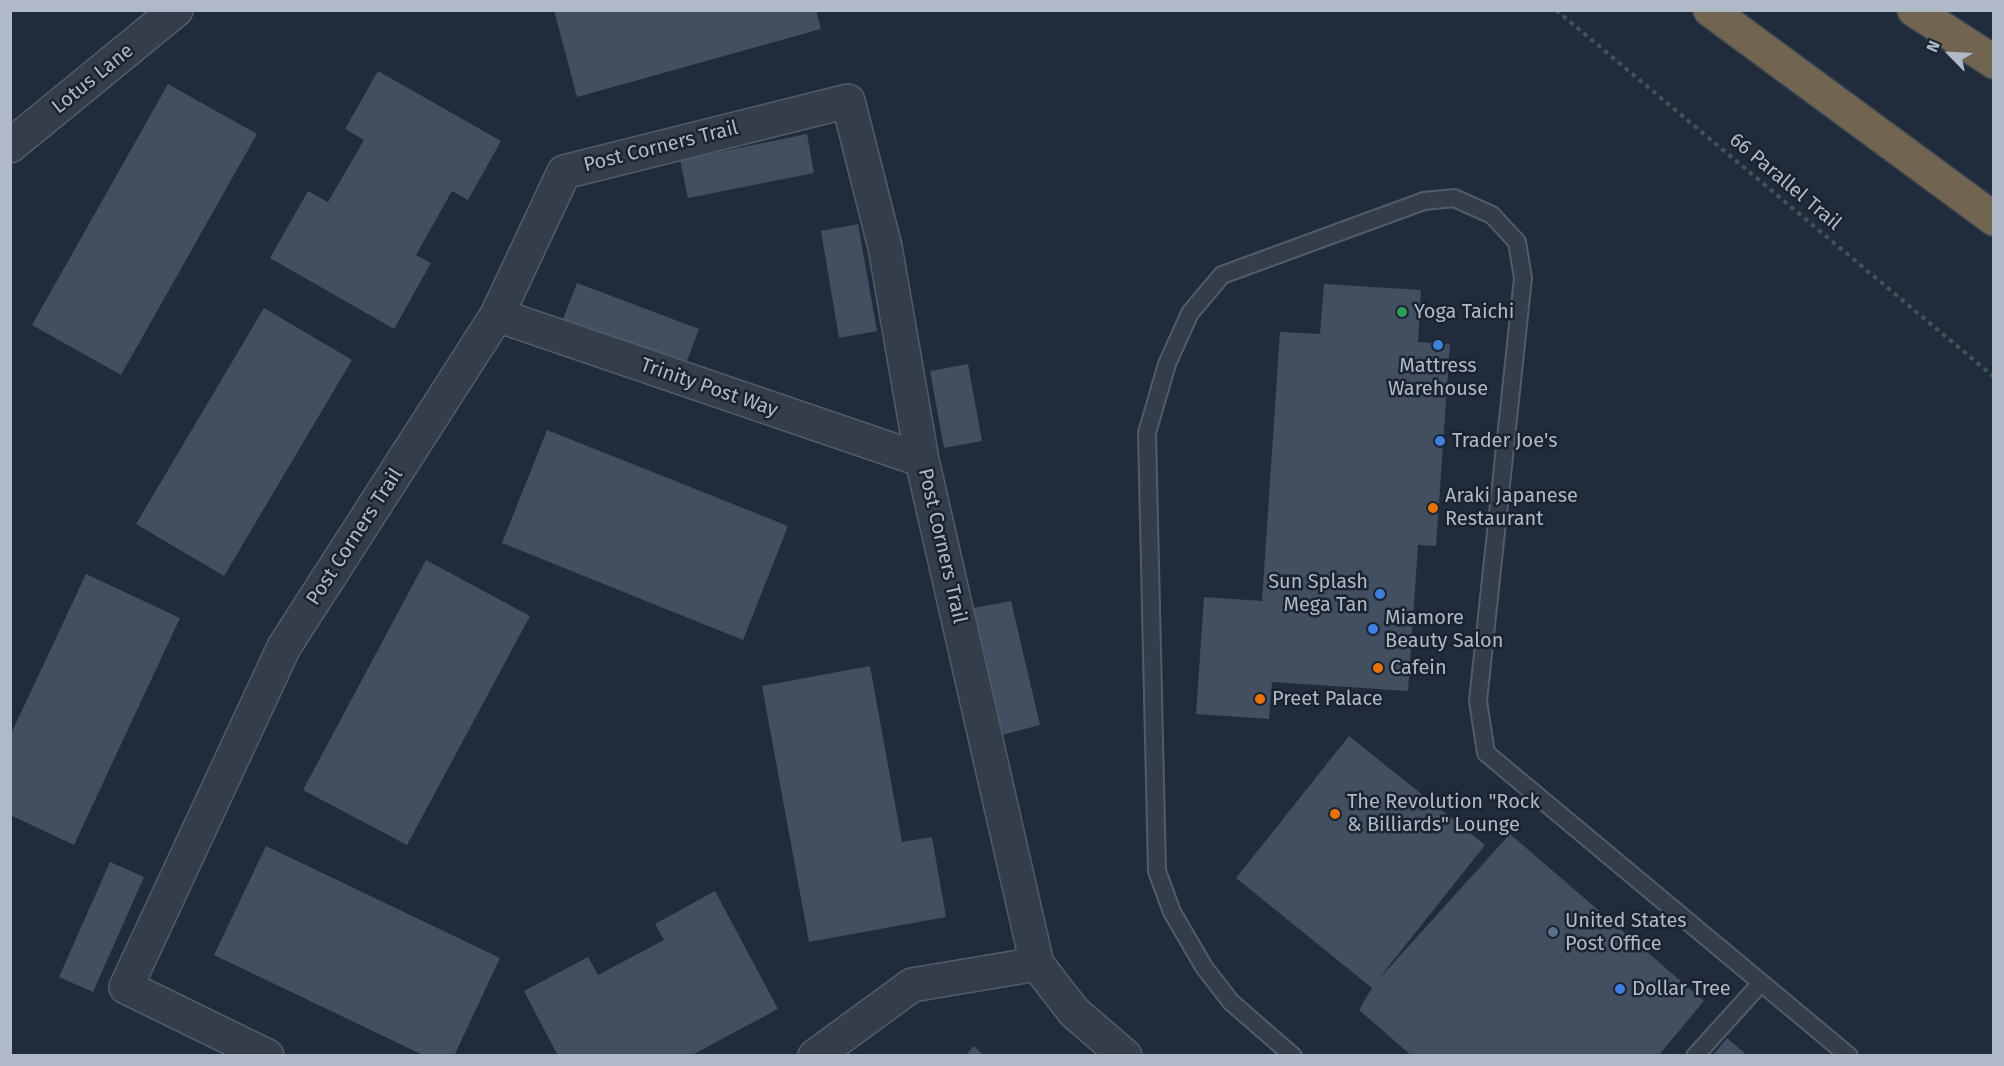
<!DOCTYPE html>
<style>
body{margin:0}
#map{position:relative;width:2004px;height:1066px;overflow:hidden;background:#202c3b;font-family:"Fira Sans",sans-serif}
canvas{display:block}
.frame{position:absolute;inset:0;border:12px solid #afb9c7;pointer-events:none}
.north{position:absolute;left:1920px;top:24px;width:60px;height:60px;-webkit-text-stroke:4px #1a232f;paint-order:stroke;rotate:294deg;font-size:16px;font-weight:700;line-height:24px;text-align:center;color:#afb9c7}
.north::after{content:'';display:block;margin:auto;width:21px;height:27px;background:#afb9c7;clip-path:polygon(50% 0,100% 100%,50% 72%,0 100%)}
</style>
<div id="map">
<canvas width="2004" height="1066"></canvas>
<div class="frame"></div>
<div class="north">N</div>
</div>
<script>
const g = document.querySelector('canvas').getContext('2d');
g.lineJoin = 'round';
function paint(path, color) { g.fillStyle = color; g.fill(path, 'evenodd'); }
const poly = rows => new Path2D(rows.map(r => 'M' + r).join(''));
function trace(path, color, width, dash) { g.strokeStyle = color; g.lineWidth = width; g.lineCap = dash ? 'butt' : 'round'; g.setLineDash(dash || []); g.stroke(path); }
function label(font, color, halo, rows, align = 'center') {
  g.font = font + ' "Fira Sans",sans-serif'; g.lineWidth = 5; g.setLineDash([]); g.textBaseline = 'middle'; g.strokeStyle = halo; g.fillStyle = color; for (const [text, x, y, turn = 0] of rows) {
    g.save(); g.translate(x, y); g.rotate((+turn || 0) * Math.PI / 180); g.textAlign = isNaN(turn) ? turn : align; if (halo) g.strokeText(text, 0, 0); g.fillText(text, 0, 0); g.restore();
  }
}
paint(poly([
 [554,10,816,10,821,29,577,97],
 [378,71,501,141,468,200,452,191,416,255,431,263,394,329,270,258,308,191,328,202,364,140,345,129],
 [168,84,257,134,121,375,32,325],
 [807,134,814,173,688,198,680,160],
 [858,224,877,331,839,338,821,231],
 [577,283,699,329,685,366,563,319],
 [1324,284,1421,290,1418,342,1450,344,1436,546,1418,545,1408,691,1272,682,1269,719,1196,714,1204,597,1262,601,1280,332,1320,334],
 [264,308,352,360,224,576,136,524],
 [968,364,982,441,944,448,930,371],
 [547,430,788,526,743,640,502,543],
 [426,560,530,616,407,845,303,790],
 [86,574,180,618,74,845,10,815,10,736],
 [1011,601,1040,725,1002,735,973,608],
 [870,666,902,842,932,837,946,917,809,942,762,686],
 [1349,736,1485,845,1377,981,1510,834,1704,1001,1658,1056,1412,1056,1359,1010,1372,988,1236,878],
 [266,846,500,958,454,1056,425,1056,214,955],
 [110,862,144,877,93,992,59,977],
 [715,891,778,1009,690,1056,558,1056,524,991,588,957,598,975,664,940,655,924],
 [1727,1038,1748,1056,1712,1056],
 [974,1046,984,1056,965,1056]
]), '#414f60');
const service = poly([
 [1293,1056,1231,1002,1204,967,1172,912,1157,871,1147,433,1167,364,1190,313,1222,275,1424,201,1454,198,1492,215,1517,242,1523,278,1478,701,1486,753,1849,1056],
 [1695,1056,1761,983]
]);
const minor = poly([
 [10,146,176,10],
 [497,315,922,460],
 [267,1056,126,987,284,647,497,315,564,172,848,101,885,247,922,460,1037,964,1074,1012,1125,1056],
 [815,1056,912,985,1037,964]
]);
const motorway = poly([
 [1710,10,1994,219],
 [1914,10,1994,62]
]);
trace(service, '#525c69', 20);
trace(minor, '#525c69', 36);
trace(motorway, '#3c4652', 36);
trace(poly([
 [1556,10,1994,377]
]), '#3d5556', 4, [4.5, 4.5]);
trace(service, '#343e4b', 16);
trace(minor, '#343e4b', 33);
trace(motorway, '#716451', 33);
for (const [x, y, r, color] of [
 [1402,312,6,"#2e9e5b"],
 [1438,345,6,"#3f7fe0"],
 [1440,441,6,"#3f7fe0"],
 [1433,508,6,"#e8710a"],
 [1380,594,6,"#3f7fe0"],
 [1373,629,6,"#3f7fe0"],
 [1378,668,6,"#e8710a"],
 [1260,699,6,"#e8710a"],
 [1335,814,6,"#e8710a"],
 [1553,932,6,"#5c6f8a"],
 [1620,989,6,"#3f7fe0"]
]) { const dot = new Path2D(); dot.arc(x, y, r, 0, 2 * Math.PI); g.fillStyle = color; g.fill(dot); trace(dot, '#1a232f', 2); }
label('20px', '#afb9c7', '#1a232f', [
 ["Lotus Lane",93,79,-39],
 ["Post Corners Trail",661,147,-14],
 ["66 Parallel Trail",1785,182,40],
 ["Trinity Post Way",709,388,19],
 ["Post Corners Trail",355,537,-57],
 ["Post Corners Trail",942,546,77]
]);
label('20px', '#afb9c7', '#1a232f', [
 ["Yoga Taichi",1414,312],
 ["Mattress",1438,366,"center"],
 ["Warehouse",1438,389,"center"],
 ["Trader Joe's",1452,441],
 ["Araki Japanese",1445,496],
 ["Restaurant",1445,519],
 ["Sun Splash",1368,582,"right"],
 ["Mega Tan",1368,605,"right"],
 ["Miamore",1385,618],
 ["Beauty Salon",1385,641],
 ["Cafein",1390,668],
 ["Preet Palace",1272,699],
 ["The Revolution \"Rock",1347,802],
 ["& Billiards\" Lounge",1347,825],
 ["United States",1565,921],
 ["Post Office",1565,944],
 ["Dollar Tree",1632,989]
], 'left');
</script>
